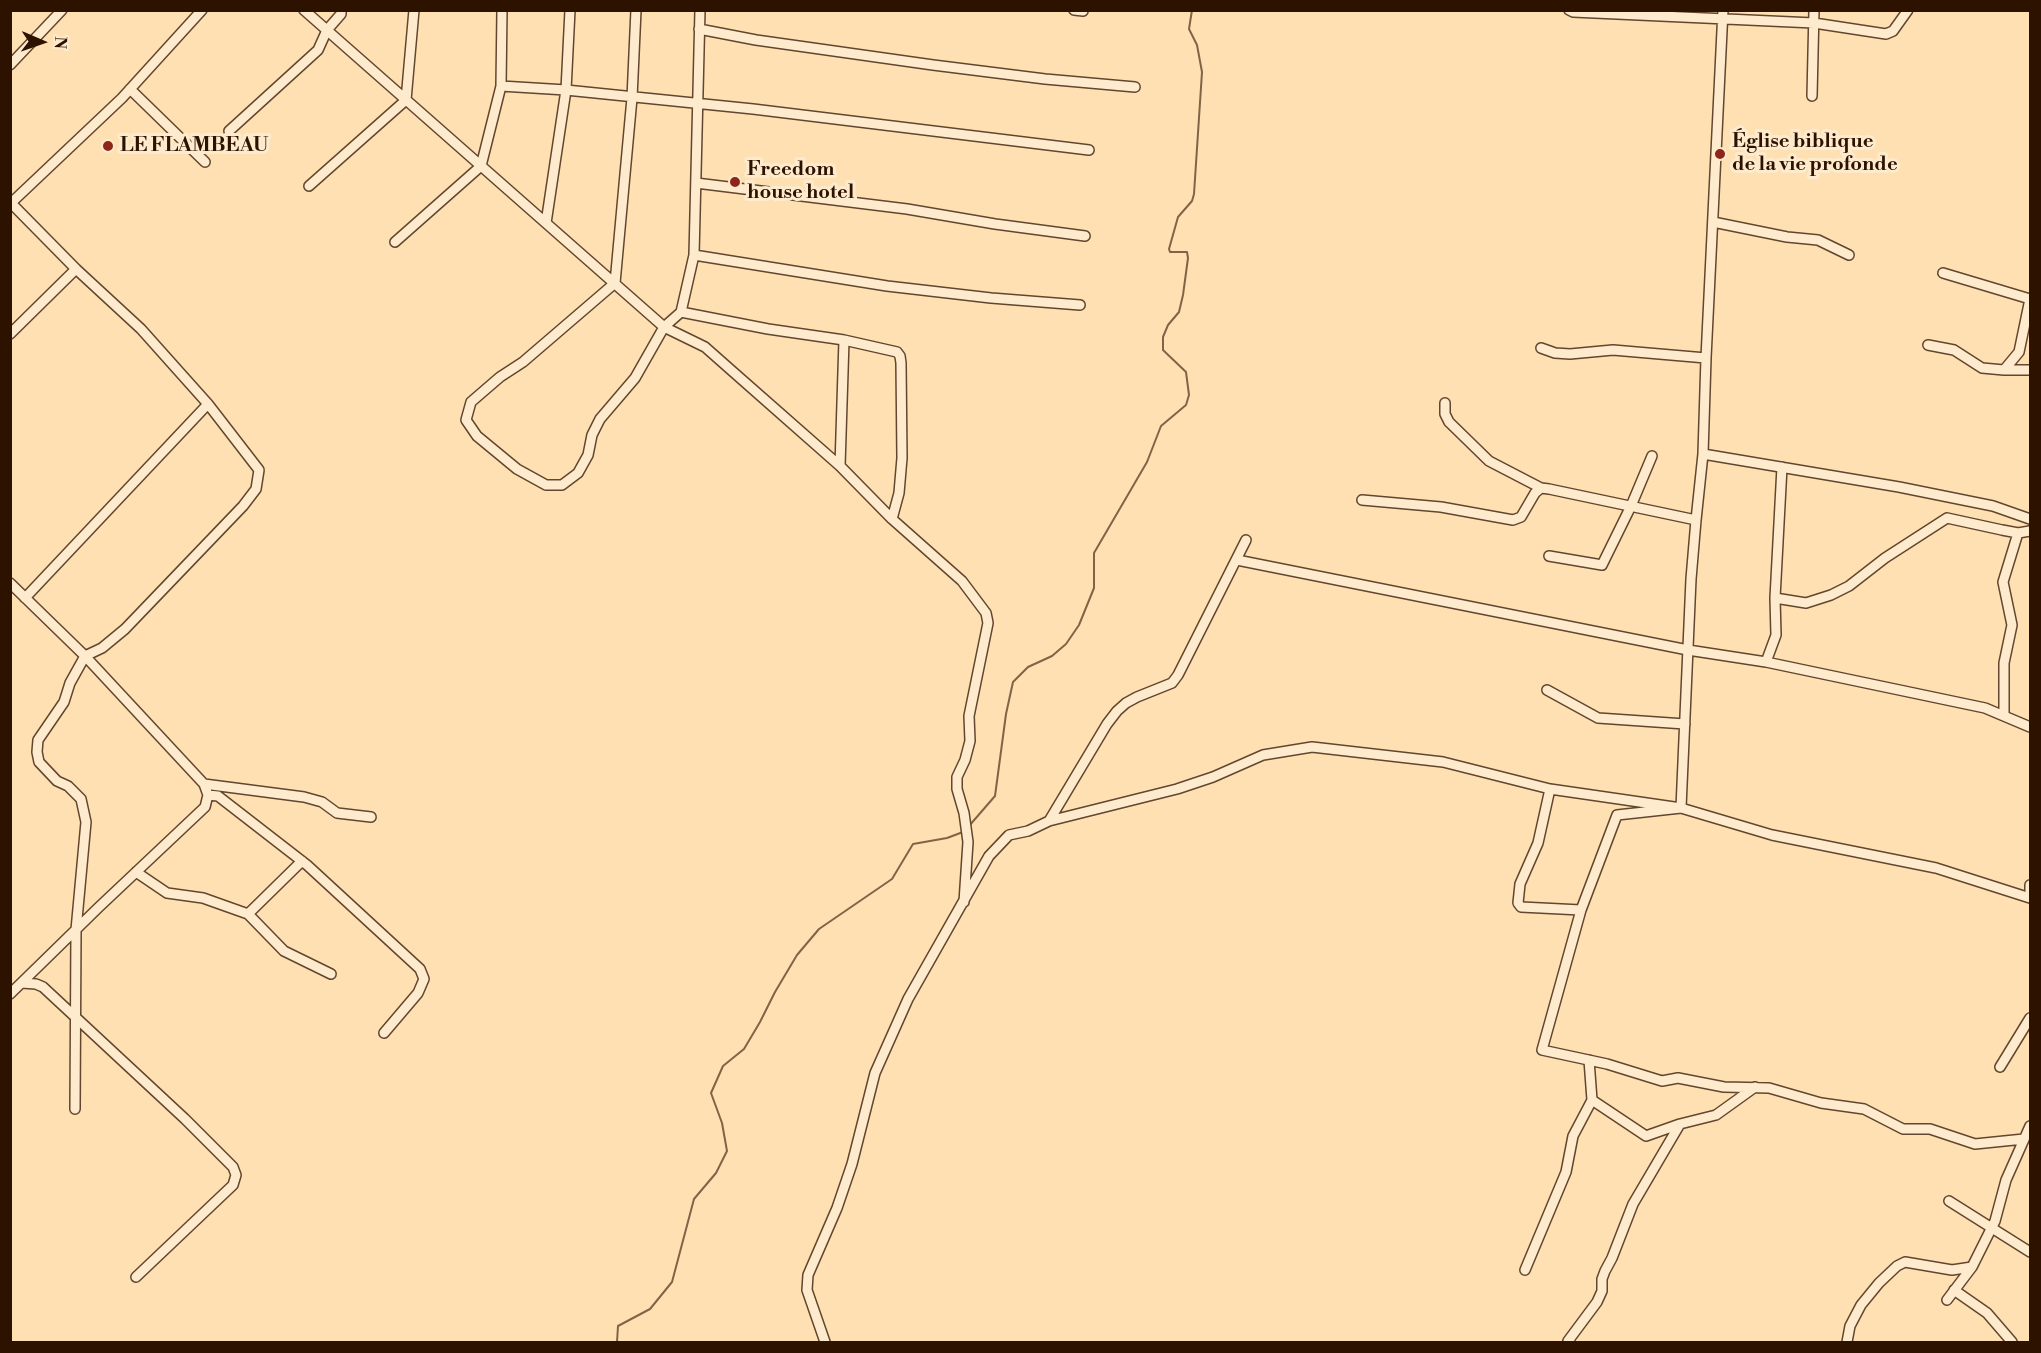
<!DOCTYPE html>
<meta charset="utf-8">
<style>
body{margin:0}
#map{position:relative;width:2041px;height:1353px;overflow:hidden;background:#fee0b3;font-family:"Libre Bodoni",serif}
canvas{display:block}
.frame{position:absolute;inset:0;border:12px solid #2e1200;pointer-events:none}
.north{position:absolute;left:12px;top:12px;width:60px;height:60px;-webkit-text-stroke:4px #feebce;paint-order:stroke;rotate:92deg;font-size:16px;font-weight:700;line-height:24px;text-align:center;color:#2e1200}
.north::after{content:'';display:block;margin:auto;width:21px;height:27px;background:#2e1200;clip-path:polygon(50% 0,100% 100%,50% 72%,0 100%)}
</style>
<div id="map">
<canvas width="2041" height="1353"></canvas>
<div class="frame"></div>
<div class="north">N</div>
</div>
<script>
const g = document.querySelector('canvas').getContext('2d');
g.lineJoin = 'round';
const poly = rows => new Path2D(rows.map(r => 'M' + r).join(''));
function trace(path, color, width, dash) { g.strokeStyle = color; g.lineWidth = width; g.lineCap = dash ? 'butt' : 'round'; g.setLineDash(dash || []); g.stroke(path); }
function label(font, color, halo, rows, align = 'center') {
  g.font = font + ' "Libre Bodoni",serif'; g.lineWidth = 6; g.setLineDash([]); g.textBaseline = 'middle'; g.strokeStyle = halo; g.fillStyle = color; for (const [text, x, y, turn = 0] of rows) {
    g.save(); g.translate(x, y); g.rotate((+turn || 0) * Math.PI / 180); g.textAlign = isNaN(turn) ? turn : align; if (halo) g.strokeText(text, 0, 0); g.fillText(text, 0, 0); g.restore();
  }
}
trace(poly([
 [969,826,995,796,1006,714,1013,682,1028,667,1052,656,1066,644,1079,625,1094,588,1094,553,1147,462,1161,426,1186,405,1189,395,1186,372,1163,350,1163,337,1168,325,1179,312,1183,295,1188,258,1187,252,1170,252,1169,249,1178,217,1192,201,1194,194,1202,72,1197,45,1189,29,1192,10],
 [617,1342,618,1326,650,1309,672,1282,694,1199,716,1173,727,1151,722,1123,711,1093,723,1066,744,1049,760,1022,775,992,797,955,819,929,892,879,913,844,947,838,963,832]
]), '#806447', 2);
const minor = poly([
 [304,10,664,327,705,347,731,370,840,466,892,519,962,581,986,613,988,623,969,716,970,741,965,760,957,777,957,789,964,813,968,842,964,902],
 [636,10,632,98,615,283,523,362,500,377,471,402,466,420,477,436,517,469,546,485,562,485,578,473,588,455,592,435,600,419,635,378,664,327,681,312,694,255,700,10],
 [1074,10,1083,11],
 [1569,10,1573,12,1814,23,1886,34,1893,31,1908,10],
 [699,29,756,40,933,65,1045,79,1135,87],
 [10,65,62,10],
 [501,86,566,90,753,109,1089,150],
 [130,89,205,162],
 [1812,96,1814,10],
 [229,131,318,50,327,30,341,14,341,10],
 [696,183,907,209,995,224,1085,236],
 [309,186,406,100,414,10],
 [10,202,76,269,141,329,208,404,259,470,256,489,243,506,125,629,102,648,85,656,70,683,64,702,38,740,37,752,39,762,57,781,68,786,81,799,86,822,76,930,75,1109],
 [10,204,122,98,202,10],
 [1713,222,1787,237,1818,240,1849,255],
 [546,223,566,90,570,10],
 [395,242,481,166,501,86,502,10],
 [694,255,887,286,991,298,1080,305],
 [1943,273,2030,299],
 [681,312,768,329,844,340,897,352,900,356,901,363,902,458,899,493,892,519],
 [10,334,76,269],
 [1928,345,1954,350,1982,368,2004,370,2019,352,2030,299],
 [1541,348,1555,353,1570,354,1613,350,1706,358],
 [2004,370,2030,370],
 [1445,403,1445,414,1449,422,1489,461,1541,488],
 [1703,454,1899,487,1993,506,2030,519],
 [840,466,844,340],
 [1782,467,1775,598,1806,603,1831,595,1849,586,1885,558,1947,518,2002,530,2018,533,2030,531],
 [1362,500,1441,507,1513,520,1521,517,1535,493,1541,488,1549,489,1696,520,1691,579,1681,808,1617,815,1581,910,1542,1050,1607,1064,1662,1081,1678,1078,1724,1087,1769,1088,1821,1103,1864,1109,1903,1129,1930,1129,1975,1144,2024,1139],
 [1696,520,1703,454,1706,358,1723,10],
 [1549,556,1602,565,1631,506,1652,456],
 [1237,560,1688,650,1766,662,1985,708,2030,727],
 [10,583,85,656,204,784,208,795,205,807,99,907,10,994],
 [25,598,208,404],
 [1766,662,1776,635,1775,598],
 [1547,690,1598,718,1685,724],
 [2004,716,2004,663,2012,625,2003,582,2018,533],
 [204,784,304,797,322,802,337,813,371,817],
 [1550,789,1538,843,1520,884,1518,903,1521,907,1581,910],
 [208,795,218,796,307,865,420,969,424,979,418,993,384,1033],
 [1049,821,1177,789,1213,777,1263,755,1312,747,1443,762,1550,789,1681,808,1772,835,1936,868,2030,898],
 [136,872,167,893,203,898,248,914,302,861],
 [2030,885,2030,891],
 [248,914,284,951,331,974],
 [22,983,36,984,43,987,185,1119,233,1167,236,1175,233,1185,136,1277],
 [1589,1060,1592,1100,1646,1136,1680,1124],
 [2000,1067,2030,1018],
 [1949,1201,2030,1252],
 [1525,1270,1566,1172,1573,1136,1592,1100],
 [1954,1290,1987,1313,2012,1342],
 [1947,1300,1972,1267,1995,1221,2006,1180,2030,1126],
 [825,1342,807,1290,808,1275,837,1208,852,1164,875,1073,908,999,989,856,1009,835,1028,831,1049,821,1107,724,1117,711,1126,703,1137,697,1172,683,1178,675,1246,540],
 [1570,1342,1568,1341,1597,1302,1602,1291,1602,1279,1605,1271,1612,1258,1633,1204,1680,1124,1716,1115,1755,1087],
 [1847,1342,1850,1326,1861,1305,1879,1283,1897,1266,1905,1262,1952,1270,1972,1267]
]);
trace(minor, '#62462d', 12);
trace(minor, '#feebce', 9);
for (const [x, y, r, color] of [
 [108,146,6,"#8f2418"],
 [1720,154,6,"#8f2418"],
 [735,182,6,"#8f2418"]
]) { const dot = new Path2D(); dot.arc(x, y, r, 0, 2 * Math.PI); g.fillStyle = color; g.fill(dot); trace(dot, '#feebce', 2); }
label('bold 20px', '#2e1200', '#feebce', [
 ["Église biblique",1732,142],
 ["de la vie profonde",1732,165],
 ["LE FLAMBEAU",120,146],
 ["Freedom",747,170],
 ["house hotel",747,193]
], 'left');
</script>
